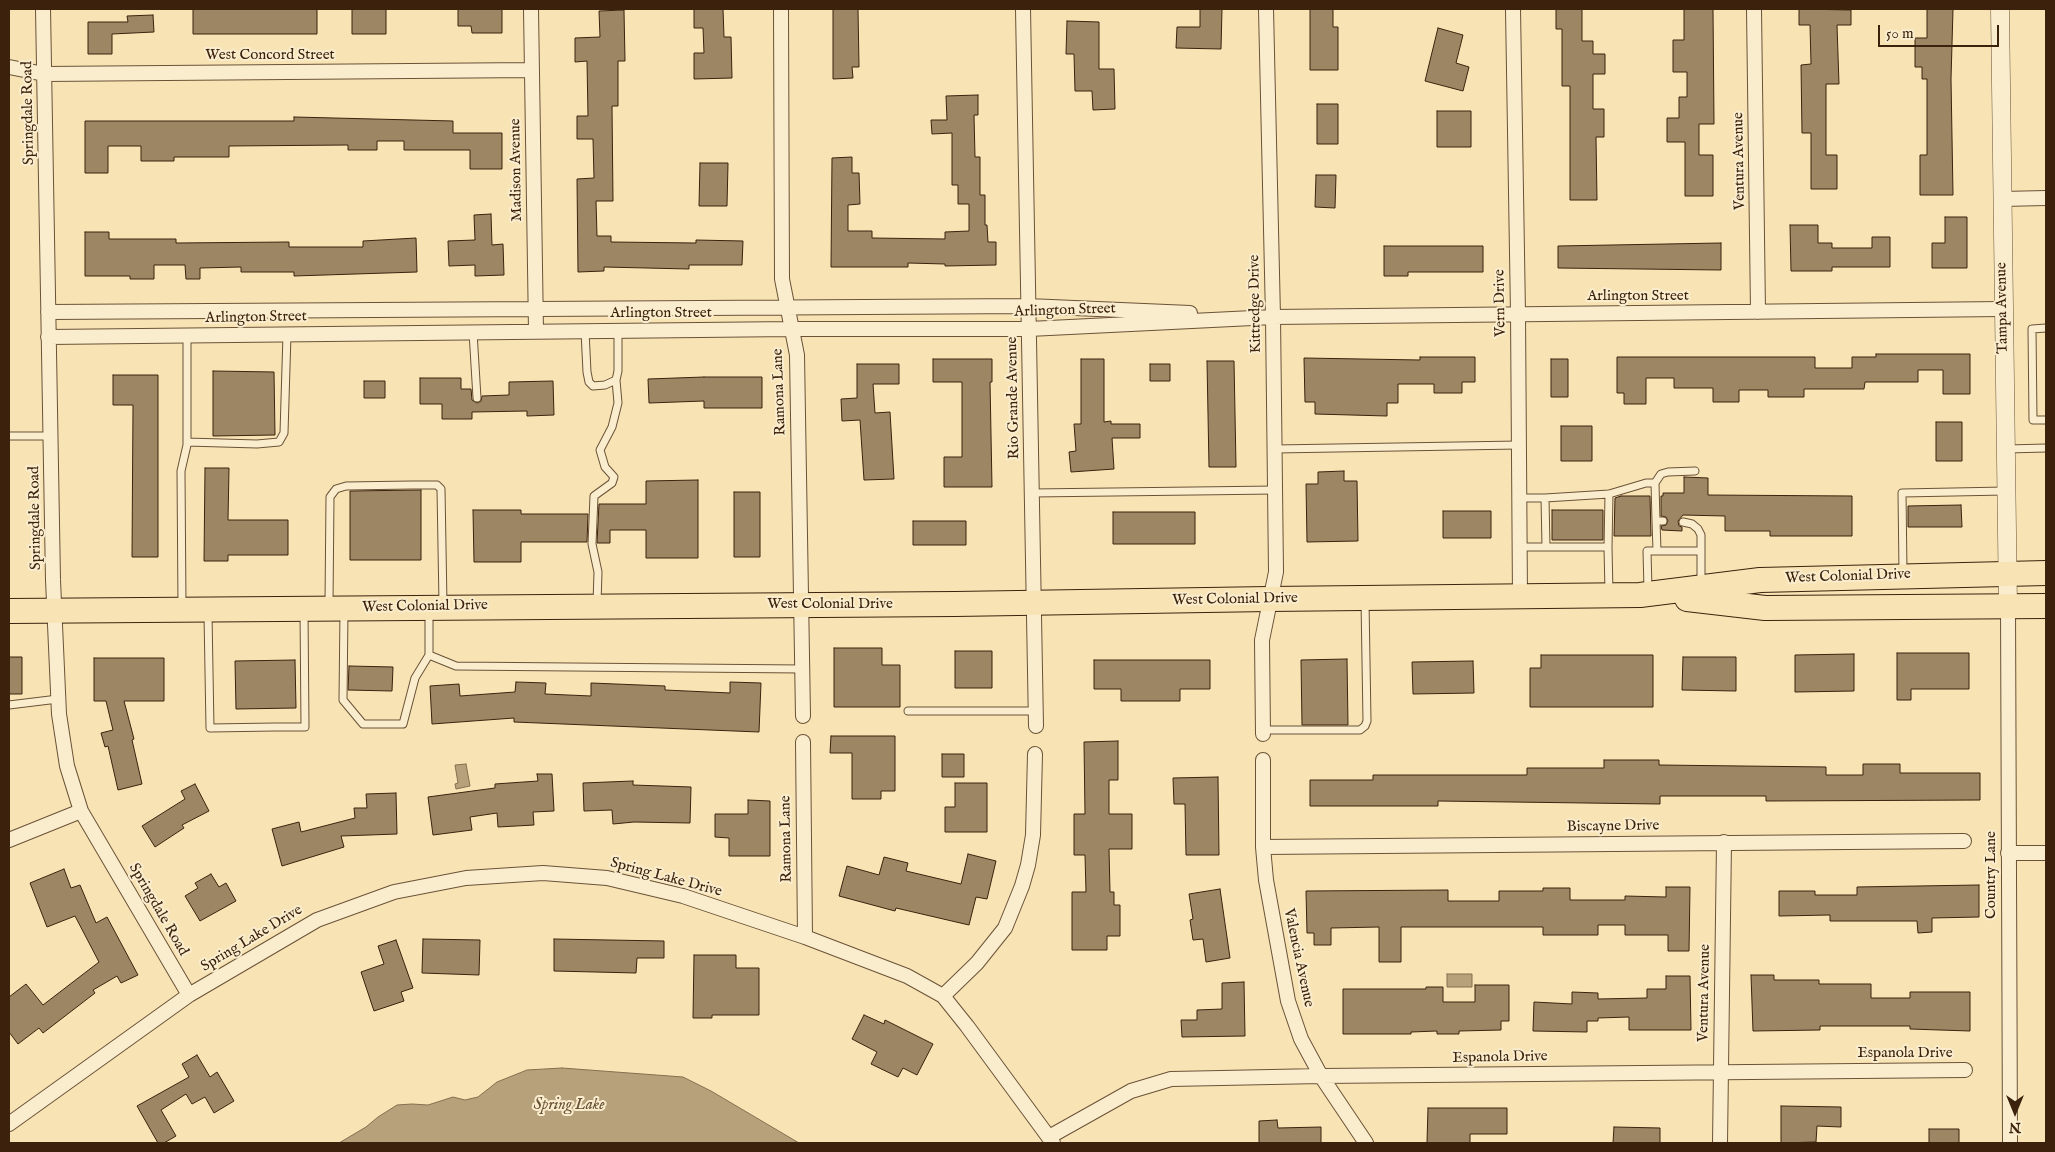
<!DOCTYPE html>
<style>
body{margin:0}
#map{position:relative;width:2055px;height:1152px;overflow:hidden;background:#f7e3b4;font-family:"IM FELL English",serif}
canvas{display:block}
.frame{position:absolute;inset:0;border:10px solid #3c220d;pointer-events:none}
.north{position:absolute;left:1990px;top:1087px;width:50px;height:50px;-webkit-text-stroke:4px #faedce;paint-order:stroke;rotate:180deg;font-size:14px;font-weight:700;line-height:20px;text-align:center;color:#3c220d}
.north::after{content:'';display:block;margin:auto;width:18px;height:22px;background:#3c220d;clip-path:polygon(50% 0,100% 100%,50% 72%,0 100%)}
.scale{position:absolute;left:1878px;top:25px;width:121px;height:22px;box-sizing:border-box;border:2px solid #3c220d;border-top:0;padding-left:6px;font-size:15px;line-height:18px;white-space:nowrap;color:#3c220d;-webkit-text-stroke:4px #faedce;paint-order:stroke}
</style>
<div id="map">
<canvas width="2055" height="1152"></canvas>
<div class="frame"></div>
<div class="north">N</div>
<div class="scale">50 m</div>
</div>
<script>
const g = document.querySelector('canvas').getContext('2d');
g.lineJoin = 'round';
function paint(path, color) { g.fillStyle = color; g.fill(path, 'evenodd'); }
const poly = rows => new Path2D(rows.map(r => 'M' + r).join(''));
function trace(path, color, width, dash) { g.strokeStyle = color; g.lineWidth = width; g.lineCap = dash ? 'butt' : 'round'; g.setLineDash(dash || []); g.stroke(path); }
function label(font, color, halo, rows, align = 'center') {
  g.font = font + ' "IM FELL English",serif'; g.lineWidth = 4; g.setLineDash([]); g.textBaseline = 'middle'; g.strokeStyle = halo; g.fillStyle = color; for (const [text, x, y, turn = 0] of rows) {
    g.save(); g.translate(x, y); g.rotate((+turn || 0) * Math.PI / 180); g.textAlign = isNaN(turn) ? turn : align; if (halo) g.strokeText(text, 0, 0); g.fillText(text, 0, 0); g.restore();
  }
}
const water = poly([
 [466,764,470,786,456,789,455,784,458,783,455,765,466,764],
 [1447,974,1472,974,1472,987,1447,987,1447,974],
 [562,1068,683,1077,711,1091,799,1143,339,1143,366,1127,378,1117,397,1105,412,1104,428,1105,453,1097,465,1100,478,1097,497,1082,527,1070,562,1068]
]);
paint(water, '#b7a17b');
trace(water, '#866e4f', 1);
const building = poly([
 [193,9,317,9,317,34,193,34,193,9],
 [352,9,386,9,386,34,352,34,352,9],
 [458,9,502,9,502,33,472,33,471,26,458,26,458,9],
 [694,9,723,9,724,37,731,37,732,78,694,79,694,53,704,53,703,28,694,28,694,9],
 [833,9,858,9,859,67,852,67,853,78,833,79,833,9],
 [1200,9,1222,9,1221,49,1176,48,1177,27,1200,27,1200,9],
 [1310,9,1333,9,1333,27,1338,27,1338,70,1310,70,1310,9],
 [1556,9,1582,9,1582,41,1593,41,1593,54,1605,54,1605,74,1593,74,1593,109,1604,109,1604,137,1596,137,1597,200,1570,200,1570,86,1562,86,1562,29,1556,29,1556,9],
 [1684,9,1713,9,1714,124,1699,124,1699,155,1713,155,1713,196,1685,196,1685,142,1667,142,1667,118,1679,118,1679,97,1687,97,1687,72,1673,72,1673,40,1684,40,1684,9],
 [1799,9,1851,10,1851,25,1837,25,1839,84,1826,84,1826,155,1837,155,1837,189,1811,189,1811,133,1802,133,1801,65,1811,64,1810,25,1799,25,1799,9],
 [1927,9,1953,9,1951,79,1953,195,1920,195,1920,155,1927,155,1927,79,1922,79,1922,67,1915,67,1915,38,1927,38,1927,9],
 [624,10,625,61,618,61,618,106,612,106,613,201,596,201,597,236,611,236,611,242,696,243,696,240,743,241,742,265,689,265,689,269,604,267,604,271,578,272,577,179,594,178,593,139,577,139,577,116,588,116,587,61,575,62,575,38,600,37,599,11,624,10],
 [153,15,154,32,112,34,112,54,88,54,88,22,128,22,127,16,153,15],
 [1067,21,1099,22,1099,69,1114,69,1115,109,1093,110,1092,91,1075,91,1074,54,1066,54,1067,21],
 [1438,28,1463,35,1456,63,1469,67,1463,91,1425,81,1438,28],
 [978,95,978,115,974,115,975,157,980,157,980,195,985,195,985,225,987,225,988,242,996,242,996,265,945,266,945,264,908,263,908,267,831,267,832,158,852,157,852,173,859,173,860,204,848,205,848,231,872,231,872,238,945,239,945,232,969,231,969,204,958,204,958,185,952,185,952,133,932,134,931,120,947,120,946,96,978,95],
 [1317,104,1338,104,1338,144,1317,144,1317,104],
 [1437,111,1471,111,1471,147,1437,147,1437,111],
 [294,117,453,121,453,133,502,133,502,169,470,169,470,150,404,150,404,141,377,141,377,150,348,150,348,145,229,146,229,157,174,157,174,161,141,161,141,146,108,146,108,173,85,173,85,121,294,121,294,117],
 [700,163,728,163,727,206,699,206,700,163],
 [1316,175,1336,175,1335,208,1315,207,1316,175],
 [491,214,492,245,503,244,504,275,475,276,475,265,449,266,448,241,475,240,474,215,491,214],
 [1945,217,1967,217,1967,268,1932,268,1932,243,1945,243,1945,217],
 [1790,225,1818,225,1818,243,1832,243,1832,248,1872,248,1872,237,1890,237,1890,267,1832,267,1832,271,1791,271,1790,225],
 [85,232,109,232,109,239,176,239,176,243,289,242,289,247,363,247,363,241,416,238,417,272,294,276,294,272,241,272,241,267,200,268,200,279,186,279,185,265,154,265,154,279,130,279,130,276,85,276,85,232],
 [1721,243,1721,270,1558,268,1558,246,1721,243],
 [1384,246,1483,246,1483,272,1408,272,1408,276,1384,276,1384,246],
 [1876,354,1970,354,1970,394,1943,394,1943,370,1918,370,1918,382,1865,382,1864,389,1804,389,1804,397,1768,397,1768,390,1739,390,1739,402,1713,402,1713,388,1674,388,1674,378,1646,378,1646,404,1624,404,1624,393,1617,393,1617,357,1815,357,1815,368,1852,368,1852,357,1876,357,1876,354],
 [1420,357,1475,357,1475,382,1462,382,1462,393,1434,393,1434,384,1398,384,1398,403,1387,403,1387,416,1315,414,1315,402,1305,402,1304,358,1420,360,1420,357],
 [933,359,992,359,992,382,990,382,992,487,944,487,944,457,962,457,962,382,933,382,933,359],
 [1081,359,1104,359,1104,422,1111,421,1111,424,1140,424,1140,438,1112,438,1114,469,1071,472,1069,452,1076,451,1074,424,1081,424,1081,359],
 [1551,359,1568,359,1568,397,1551,397,1551,359],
 [1207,361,1234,361,1236,467,1209,467,1207,361],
 [857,364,899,364,899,384,873,384,875,413,890,412,894,479,864,480,860,420,842,421,841,399,857,398,857,364],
 [1150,364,1170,364,1170,381,1150,381,1150,364],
 [213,371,274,372,275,435,213,436,213,371],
 [113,375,158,375,158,557,132,557,133,405,113,405,113,375],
 [704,377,762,377,762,408,704,408,704,401,649,403,648,379,704,377],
 [420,378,461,378,461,389,471,389,472,400,477,403,481,401,482,396,509,395,509,382,553,381,554,415,527,416,527,411,472,412,472,419,442,419,442,404,420,404,420,378],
 [364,381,385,381,385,398,364,398,364,381],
 [1936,422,1962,422,1962,461,1936,461,1936,422],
 [1561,426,1592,426,1592,461,1561,461,1561,426],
 [205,468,229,468,228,520,288,520,288,555,228,555,228,561,204,561,205,468],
 [1344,471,1344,481,1357,481,1358,541,1307,542,1306,484,1318,484,1318,472,1344,471],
 [1684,477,1708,478,1708,495,1852,496,1852,536,1770,536,1770,531,1725,531,1725,516,1683,515,1678,521,1679,526,1682,527,1682,531,1662,530,1661,526,1666,525,1668,521,1666,517,1661,516,1661,496,1663,496,1663,493,1684,493,1684,477],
 [698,480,698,558,646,558,646,530,610,530,610,543,597,543,599,504,646,504,646,481,698,480],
 [421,490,421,560,350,560,350,491,421,490],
 [734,492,760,492,760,557,734,557,734,492],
 [1621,496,1650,496,1651,536,1614,536,1615,498,1621,496],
 [1961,505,1962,527,1908,527,1908,506,1961,505],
 [473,510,521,510,521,514,588,514,587,542,521,542,521,562,474,562,473,510],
 [1552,510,1603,510,1603,540,1552,540,1552,510],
 [1443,511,1491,511,1491,538,1443,538,1443,511],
 [1113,512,1195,512,1195,544,1113,544,1113,512],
 [913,521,966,521,966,545,913,545,913,521],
 [834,648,882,648,882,665,900,665,900,707,834,707,834,648],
 [955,651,992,651,992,688,955,688,955,651],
 [1897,653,1969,653,1969,689,1911,689,1911,700,1897,700,1897,653],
 [1854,654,1854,691,1795,692,1795,655,1854,654],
 [1541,655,1653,655,1653,707,1530,707,1530,668,1541,668,1541,655],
 [9,657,22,657,22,694,9,694,9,657],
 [1683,657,1736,657,1736,691,1682,690,1683,657],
 [94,658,164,658,164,701,124,701,134,739,132,740,142,784,118,790,108,746,105,747,101,733,113,730,106,701,94,701,94,658],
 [1347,659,1348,725,1302,725,1301,660,1347,659],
 [295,660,296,708,236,709,235,661,295,660],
 [1094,660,1210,660,1210,689,1180,689,1180,701,1121,701,1121,689,1094,689,1094,660],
 [1473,661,1474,693,1413,694,1412,662,1473,661],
 [349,666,393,667,392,691,348,690,349,666],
 [516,682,546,683,545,694,591,696,591,683,665,686,665,690,730,693,730,682,761,683,759,732,514,722,514,718,432,724,430,686,459,684,460,696,515,692,516,682],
 [831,736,895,736,895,791,881,791,881,799,852,799,852,753,830,753,831,736],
 [1118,741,1118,780,1109,780,1109,814,1132,814,1132,849,1109,849,1110,892,1114,892,1114,905,1120,905,1120,936,1107,936,1107,950,1072,950,1072,892,1086,892,1085,855,1074,855,1074,814,1085,814,1084,742,1118,741],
 [942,754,964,754,964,777,942,777,942,754],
 [1604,760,1659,760,1659,765,1826,767,1826,775,1863,775,1863,764,1900,764,1900,773,1980,773,1980,800,1766,801,1766,796,1660,796,1660,804,1438,801,1438,806,1310,806,1310,780,1373,780,1373,775,1527,775,1527,768,1604,768,1604,760],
 [537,774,552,774,554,811,533,812,534,825,498,827,497,813,470,817,472,830,433,835,428,797,495,788,495,784,538,781,537,774],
 [1218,777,1219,855,1186,855,1185,804,1174,804,1173,778,1218,777],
 [633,781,633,785,691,787,690,823,634,822,613,824,612,810,584,811,583,783,633,781],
 [955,783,987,783,987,832,945,832,945,807,955,807,955,783],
 [195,784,209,811,182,825,184,828,155,847,142,826,185,799,181,791,195,784],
 [396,793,397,834,341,836,344,847,282,866,272,829,299,822,301,832,355,818,354,808,367,808,366,794,396,793],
 [748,800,770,801,770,856,729,856,729,838,715,837,715,814,748,814,748,800],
 [968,854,996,861,987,899,976,897,969,925,896,908,895,911,839,896,847,866,879,875,884,857,908,863,906,871,961,884,968,854],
 [64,869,71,888,80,885,96,923,107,917,138,975,121,983,117,976,93,990,95,993,43,1033,39,1028,18,1044,9,1032,9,997,26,984,43,1005,99,962,75,916,47,927,30,883,64,869],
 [211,874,219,887,226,883,236,901,200,921,185,896,198,888,195,883,211,874],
 [1979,885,1979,917,1932,918,1932,932,1918,933,1917,921,1830,921,1830,915,1779,916,1779,891,1815,891,1815,895,1857,895,1857,887,1979,885],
 [1666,887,1690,887,1689,951,1668,951,1668,935,1625,935,1625,925,1598,925,1598,935,1543,935,1543,927,1401,927,1401,962,1379,962,1379,927,1331,928,1331,945,1314,945,1314,933,1307,933,1306,891,1448,890,1448,901,1499,901,1499,891,1543,891,1543,888,1570,888,1570,900,1625,900,1625,896,1666,897,1666,887],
 [1220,889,1230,958,1206,962,1203,939,1193,940,1190,920,1193,919,1189,894,1220,889],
 [423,939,480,940,479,975,422,973,423,939],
 [554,939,664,941,664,958,637,958,636,973,554,971,554,939],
 [396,940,413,988,401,992,404,1001,374,1011,361,972,384,964,378,946,396,940],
 [694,955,736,955,736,968,759,968,759,1015,712,1015,712,1018,693,1018,694,955],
 [1751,975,1774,975,1774,980,1819,980,1819,984,1871,984,1871,998,1910,998,1910,992,1970,992,1970,1031,1910,1029,1910,1026,1820,1026,1820,1030,1753,1031,1751,975],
 [1666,976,1690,976,1691,1030,1629,1030,1629,1017,1598,1018,1598,1021,1587,1021,1587,1032,1533,1031,1534,1002,1572,1004,1572,992,1598,993,1598,999,1647,998,1647,989,1666,989,1666,976],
 [1244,982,1245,1036,1182,1037,1181,1020,1197,1020,1197,1010,1222,1009,1222,983,1244,982],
 [1475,985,1509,985,1509,1021,1501,1021,1501,1030,1459,1031,1459,1034,1437,1034,1437,1031,1411,1032,1411,1034,1343,1034,1343,989,1426,989,1426,987,1443,987,1443,1002,1475,1002,1475,985],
 [864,1015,884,1024,885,1020,933,1044,917,1075,903,1068,898,1077,871,1064,877,1052,852,1039,864,1015],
 [197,1055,210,1077,217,1072,234,1101,214,1113,205,1097,192,1104,186,1094,161,1110,176,1136,164,1143,158,1143,137,1106,189,1077,182,1064,197,1055],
 [1781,1106,1841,1107,1841,1127,1817,1126,1816,1142,1781,1143,1781,1106],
 [1428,1108,1507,1108,1507,1134,1470,1134,1470,1143,1427,1143,1428,1108],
 [1277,1120,1278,1128,1321,1127,1321,1143,1259,1143,1259,1121,1277,1120],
 [1614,1127,1660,1128,1660,1143,1613,1143,1614,1127],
 [1929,1129,1959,1129,1959,1143,1929,1143,1929,1129]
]);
paint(building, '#9d8664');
trace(building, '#3c220d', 1);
const service = poly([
 [2046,328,2032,329,2033,420,2046,420],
 [585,331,587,372,589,382,593,386,605,385,616,380,618,371,618,331],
 [473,332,477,398],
 [9,436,50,436],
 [187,442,257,444,279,442,284,433,287,334],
 [1275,449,1519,445],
 [2007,449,2046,448],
 [1655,483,1661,474,1668,472,1695,471],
 [1032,493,1275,490],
 [1519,498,1545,498,1609,494,1646,483,1655,483,1656,521,1663,521],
 [1545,498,1546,547],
 [1656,521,1657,551],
 [1519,547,1608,547,1609,593],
 [1608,547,1609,494],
 [1903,572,1902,493,2005,491],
 [1701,583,1701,551],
 [1648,590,1647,551,1701,551,1701,535,1698,529,1692,524,1683,522],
 [597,603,598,572,592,544,594,496,612,483,614,477,605,467,600,450,612,427,618,403,616,380],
 [329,604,330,497,336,489,346,486,412,485,437,485,441,489,443,604],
 [182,606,181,471,187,445,187,335],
 [344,611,343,700,363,724,403,724,415,678,429,655],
 [429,613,429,655,456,666,802,669],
 [208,614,210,728,275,727,305,727,304,611],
 [9,705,58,699],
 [908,711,1035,711],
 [1263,730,1360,730,1365,726,1367,721,1365,601]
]);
const minor = poly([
 [43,9,53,580,59,714,67,766,81,811,189,995],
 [531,9,536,331],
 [781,9,782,279,797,355,803,716],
 [1023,9,1036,726],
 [1513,9,1518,314,1520,598],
 [1754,9,1758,312],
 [9,67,44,74,532,70],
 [2002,199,2046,198],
 [48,312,1028,306,1190,313],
 [48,337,792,329,1029,329,1273,317,2002,309],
 [2008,607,2010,1143],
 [1263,734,1262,640,1276,572,1273,317,1266,9],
 [803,742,805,937],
 [1263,760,1263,847,1266,880,1288,1001,1301,1039,1321,1076,1366,1143],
 [9,840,81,811],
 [1263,847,1964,841],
 [2008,853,2046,853],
 [943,996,977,963,1005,928,1022,886,1028,865,1033,835,1035,754],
 [9,1124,189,995,317,920,394,892,466,878,543,873,607,878,683,896,805,937,907,976,943,996,967,1026,1053,1143],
 [1049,1137,1131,1091,1171,1079,1321,1076,1965,1070],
 [1720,1143,1724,842]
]);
const tertiary = poly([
 [2000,9,2008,607]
]);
const trunk = poly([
 [1687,599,1765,608,2046,606],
 [9,611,955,604,1269,599,1640,595,1760,580,2046,573]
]);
trace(service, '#6b5237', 9);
trace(minor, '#6b5237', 16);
trace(tertiary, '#6b5237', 19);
trace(trunk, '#3c220d', 26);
trace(service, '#faedce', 7);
trace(minor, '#faedce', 14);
trace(tertiary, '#faedce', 18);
trace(trunk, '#f7e3b4', 24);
label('15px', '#3c220d', '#faedce', [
 ["West Concord Street",270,56],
 ["Springdale Road",29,113,-91],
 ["Ventura Avenue",1740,161,-91],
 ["Madison Avenue",517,170,-91],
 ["Arlington Street",1638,297],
 ["Vern Drive",1501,303,-91],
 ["Kittredge Drive",1256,304,-91],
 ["Tampa Avenue",2003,308,-91],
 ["Arlington Street",1065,311,-2],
 ["Arlington Street",661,314],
 ["Arlington Street",256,318,-1],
 ["Ramona Lane",780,392,-92],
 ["Rio Grande Avenue",1014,398,-91],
 ["Springdale Road",36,518,-91],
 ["West Colonial Drive",1848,577,-2],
 ["West Colonial Drive",1235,600,-1],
 ["West Colonial Drive",830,605],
 ["West Colonial Drive",425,607,-1],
 ["Biscayne Drive",1613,827,-1],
 ["Ramona Lane",787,839,-91],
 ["Country Lane",1992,875,-90],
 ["Spring Lake Drive",666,878,15],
 ["Springdale Road",158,910,60],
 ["Spring Lake Drive",252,939,-31],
 ["Valencia Avenue",1298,958,78],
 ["Ventura Avenue",1705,993,-89],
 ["Espanola Drive",1905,1054],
 ["Espanola Drive",1500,1058,-1]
]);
label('italic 16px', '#674e34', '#faedce', [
 ["Spring Lake",569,1106]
]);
</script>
